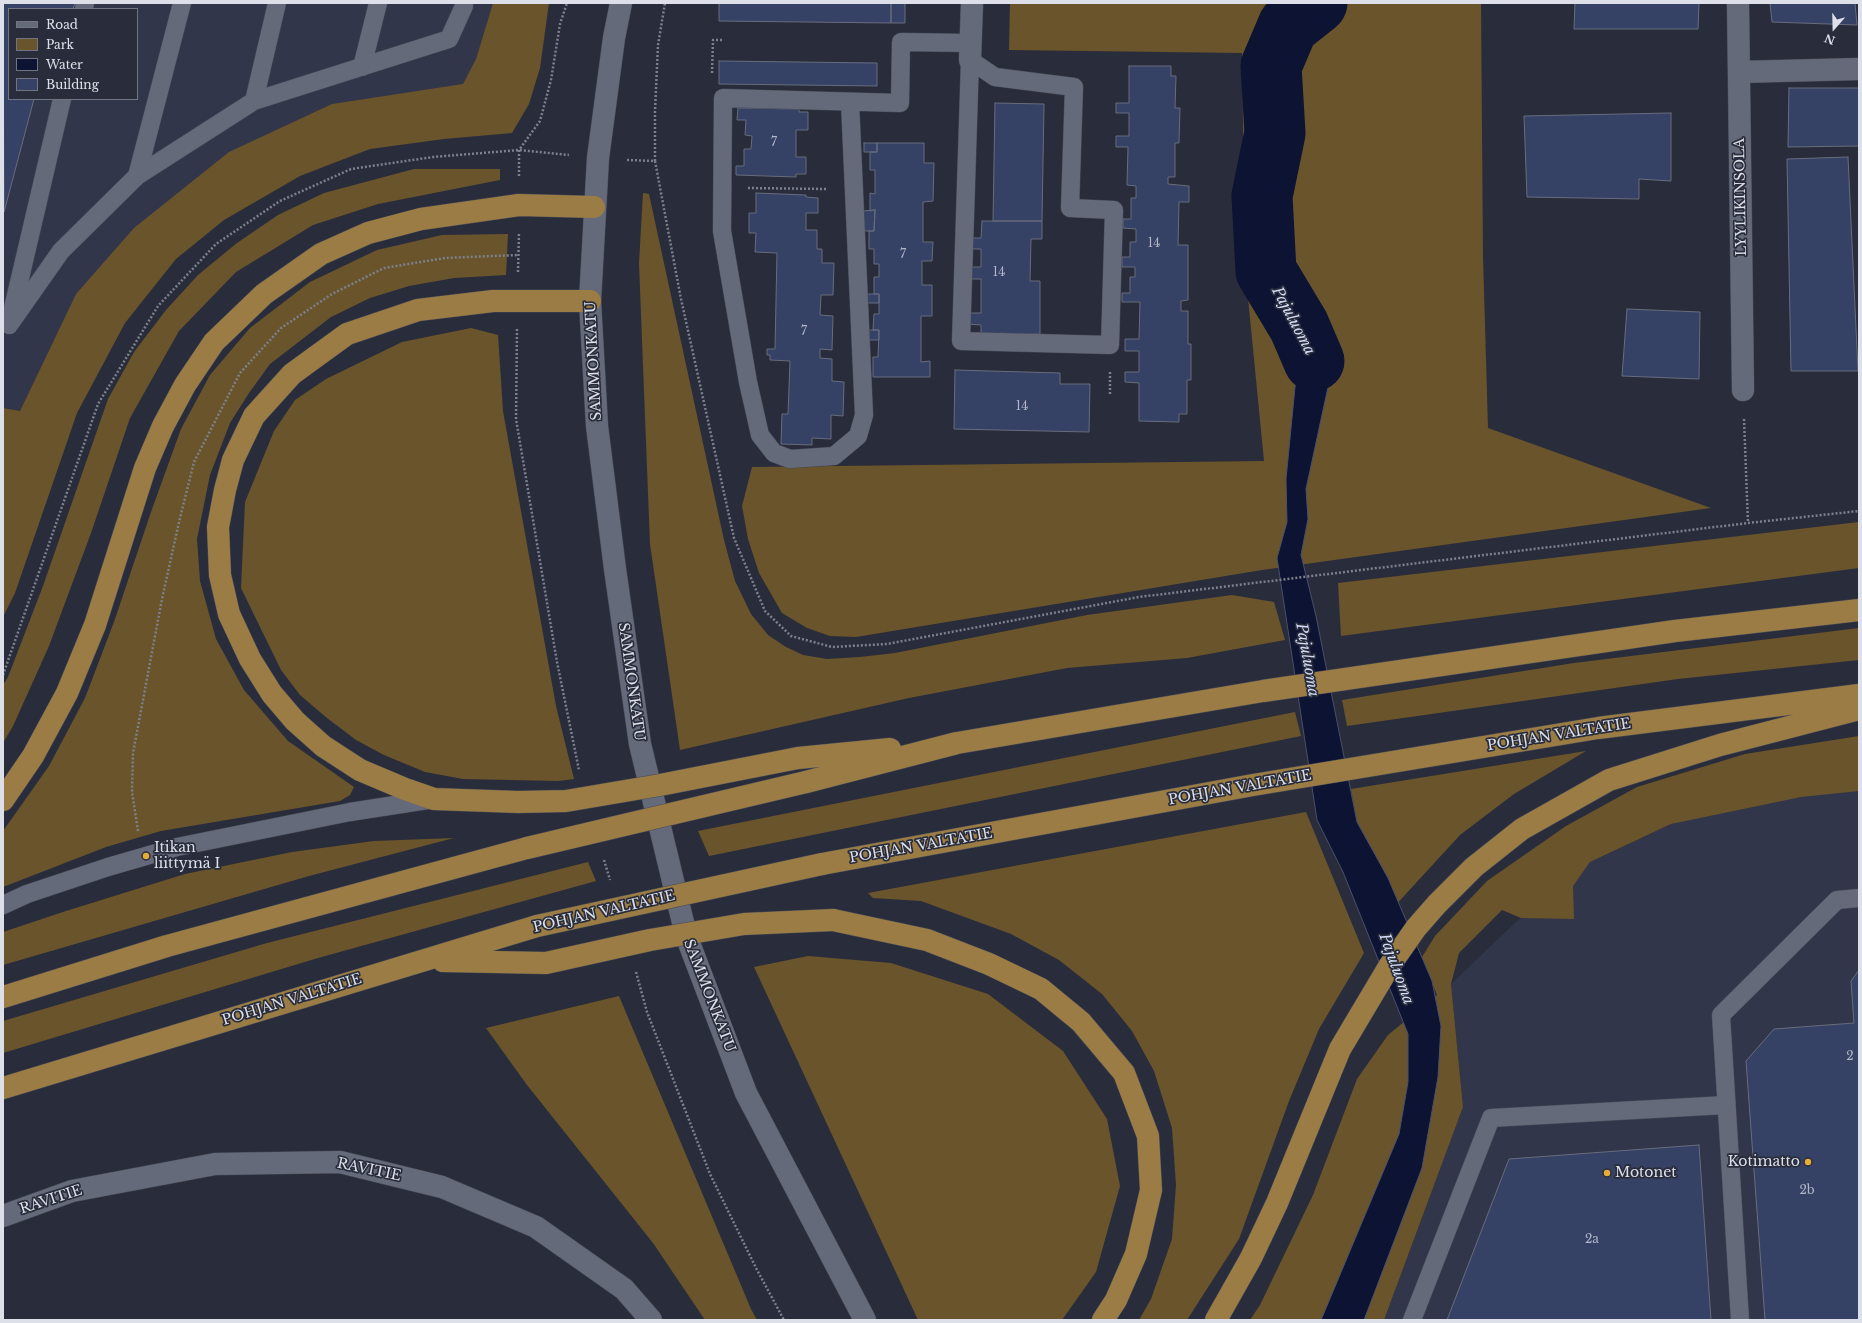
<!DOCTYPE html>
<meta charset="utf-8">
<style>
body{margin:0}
#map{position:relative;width:1862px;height:1323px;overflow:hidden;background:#292d3b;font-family:"Libre Baskerville",serif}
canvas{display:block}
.frame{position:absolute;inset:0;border:4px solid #dde0e9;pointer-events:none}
.legend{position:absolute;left:8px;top:8px;width:130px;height:92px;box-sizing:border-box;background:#292d3b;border:1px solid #717581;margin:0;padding:5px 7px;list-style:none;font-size:12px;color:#dde0e9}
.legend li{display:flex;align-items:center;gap:8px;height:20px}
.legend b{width:20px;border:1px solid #717581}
.north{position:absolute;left:1814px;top:8px;width:40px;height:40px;-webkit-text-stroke:3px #292d3b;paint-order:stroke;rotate:200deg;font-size:11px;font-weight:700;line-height:16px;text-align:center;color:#dde0e9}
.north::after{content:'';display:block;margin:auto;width:14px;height:18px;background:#dde0e9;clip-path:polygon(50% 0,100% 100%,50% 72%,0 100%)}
</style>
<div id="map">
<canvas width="1862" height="1323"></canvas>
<div class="frame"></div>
<ul class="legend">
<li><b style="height:5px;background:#646a7a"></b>Road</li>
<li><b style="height:11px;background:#6a542b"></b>Park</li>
<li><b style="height:11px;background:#0c1333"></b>Water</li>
<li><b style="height:11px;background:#364166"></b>Building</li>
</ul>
<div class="north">N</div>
</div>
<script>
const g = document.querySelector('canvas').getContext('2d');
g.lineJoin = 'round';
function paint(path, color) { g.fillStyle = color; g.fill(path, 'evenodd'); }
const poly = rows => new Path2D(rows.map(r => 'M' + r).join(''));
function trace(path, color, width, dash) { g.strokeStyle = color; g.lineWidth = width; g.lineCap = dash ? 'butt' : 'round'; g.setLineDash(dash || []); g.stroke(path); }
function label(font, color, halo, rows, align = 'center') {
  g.font = font + ' "Libre Baskerville",serif'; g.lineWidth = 3.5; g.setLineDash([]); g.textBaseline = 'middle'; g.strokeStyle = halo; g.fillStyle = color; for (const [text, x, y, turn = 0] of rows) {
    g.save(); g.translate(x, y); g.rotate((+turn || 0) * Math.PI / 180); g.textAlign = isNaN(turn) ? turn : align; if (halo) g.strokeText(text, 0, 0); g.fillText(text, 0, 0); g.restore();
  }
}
paint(poly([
 [3,3,493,3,476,59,463,85,332,104,76,294,20,411,3,408],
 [9,9,137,9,137,99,9,99],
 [1859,778,1859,1320,1384,1320,1463,1107,1451,984,1516,922,1590,862,1671,824]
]), '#31364a');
paint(poly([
 [493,3,549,3,540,68,529,104,512,133,444,139,370,149,300,176,224,220,176,259,125,323,77,413,15,593,3,617,3,408,20,411,76,294,134,228,229,152,332,104,463,84,476,59],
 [1010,3,1481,3,1483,257,1488,428,1711,508,1262,570,856,637,830,636,807,628,782,613,759,573,748,539,742,506,752,467,1264,461,1245,267,1242,53,1009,50],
 [414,169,500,169,500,180,378,204,313,225,236,272,179,331,130,418,91,533,49,646,13,726,3,743,3,685,8,677,43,586,108,399,134,352,166,310,198,275,237,243,278,215,324,193],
 [643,193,649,194,724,540,735,581,751,614,768,635,786,647,803,655,827,659,860,657,895,653,1087,615,1232,595,1274,602,1285,640,1187,658,1067,668,909,698,680,750,650,544,639,263],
 [508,234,506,275,454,278,409,286,370,298,331,317,270,364,249,393,230,423,210,475,197,539,200,581,216,639,244,690,288,741,354,787,350,795,340,801,161,831,106,847,3,887,3,831,49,766,85,698,114,622,151,512,181,429,210,375,250,328,310,282,377,250,442,235],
 [471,328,498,335,503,411,556,706,574,779,558,781,463,779,425,772,384,755,356,740,327,718,300,695,281,670,241,588,245,502,274,431,295,400,326,379,402,342],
 [1859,522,1859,568,1341,636,1338,583],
 [1859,628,1859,660,1678,679,1347,726,1342,700,1574,663],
 [1295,712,1301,736,709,856,698,831],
 [1859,736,1859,791,1801,797,1671,824,1590,862,1573,886,1574,919,1521,918,1502,910,1459,953,1451,984,1463,1107,1384,1320,1250,1320,1260,1305,1313,1195,1357,1079,1388,1035,1437,995,1422,957,1435,936,1487,881,1566,826,1637,787,1745,754],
 [1586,751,1514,794,1460,835,1393,908,1357,822,1351,789],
 [1306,812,1364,953,1319,1029,1289,1101,1239,1239,1187,1320,1139,1320,1151,1299,1172,1239,1176,1185,1172,1128,1154,1071,1132,1031,1102,994,1059,960,1011,934,921,901,873,898,868,893],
 [454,838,309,876,3,965,3,932,66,911,185,874,292,852,374,841],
 [588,862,596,881,318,958,3,1053,3,1021,267,943],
 [808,956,891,963,988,994,1063,1051,1107,1119,1120,1186,1096,1272,1062,1320,918,1320,754,967],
 [619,996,751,1309,757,1320,705,1320,653,1243,527,1085,486,1028]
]), '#6a542b');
const water = poly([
 [1282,271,1323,334,1330,378,1306,489,1308,519,1301,555,1316,616,1357,822,1388,878,1432,981,1441,1026,1438,1077,1422,1168,1364,1320,1321,1320,1399,1134,1408,1082,1408,1034,1343,872,1317,820,1277,558,1287,522,1286,479,1296,377,1285,338,1266,304,1282,271]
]);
paint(water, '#0c1333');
trace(water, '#4b506a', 1);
trace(poly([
 [1314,361,1299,326,1266,271,1262,196,1275,133,1271,66,1288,26,1317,3]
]), '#0c1333', 61);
const building = poly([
 [3,3,75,3,73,9,9,9,9,99,34,99,4,212,3,3],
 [719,3,891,3,891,23,719,21,719,3],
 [891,3,905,3,905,23,891,23,891,3],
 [1575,3,1699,3,1698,29,1574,29,1575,3],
 [1770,3,1855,3,1857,25,1772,22,1770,3],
 [719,61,877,63,877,86,719,84,719,61],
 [1129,66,1171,66,1171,76,1176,76,1175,108,1180,108,1179,143,1175,143,1175,177,1168,177,1168,184,1189,186,1189,202,1179,202,1178,245,1188,245,1188,300,1181,301,1181,311,1188,311,1188,344,1191,344,1191,380,1187,380,1187,414,1179,414,1179,422,1139,421,1139,383,1125,382,1125,372,1139,372,1139,351,1125,351,1125,339,1139,339,1140,302,1122,302,1122,293,1130,293,1130,277,1135,277,1135,267,1122,267,1122,257,1130,257,1130,242,1136,242,1136,229,1123,228,1123,219,1131,219,1131,198,1136,198,1136,186,1127,185,1128,147,1116,147,1116,136,1129,136,1129,113,1116,113,1116,103,1129,103,1129,66],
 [1789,88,1859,88,1859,146,1788,147,1789,88],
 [995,103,1044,104,1042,221,993,221,995,103],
 [738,108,799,109,799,112,808,112,808,130,796,130,796,157,806,157,806,174,796,174,796,177,736,175,736,166,744,166,744,149,751,149,752,136,745,135,746,120,737,120,738,108],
 [1671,113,1671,181,1639,179,1639,199,1527,197,1524,116,1671,113],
 [864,143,877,143,877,152,864,152,864,143],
 [877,143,924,143,924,163,934,163,933,201,923,202,923,242,933,242,932,261,922,261,922,285,932,285,932,316,921,316,921,362,930,361,930,377,873,377,873,357,878,357,879,330,873,330,874,314,879,314,879,294,874,294,874,277,879,277,879,264,874,264,874,249,869,249,869,231,874,231,875,210,870,211,870,193,875,194,875,170,870,170,870,152,877,152,877,143],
 [1848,157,1858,371,1791,371,1787,159,1848,157],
 [756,193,806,195,806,197,818,198,818,213,806,213,806,230,817,230,817,249,822,249,822,263,834,263,833,295,821,295,820,315,833,316,832,350,820,349,820,358,832,359,832,381,844,382,843,416,831,415,831,439,812,438,812,445,781,444,782,414,788,414,790,361,770,360,770,355,767,355,767,349,775,349,777,253,755,252,756,233,749,233,749,213,756,213,756,193],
 [875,210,874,231,862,231,862,211,875,210],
 [982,221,1042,221,1042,239,1031,239,1030,281,1040,281,1040,334,981,334,981,325,967,324,967,313,981,313,981,279,968,279,968,267,981,267,981,249,968,249,968,238,981,238,982,221],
 [866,294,879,294,879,303,866,303,866,294],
 [1627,309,1700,312,1699,379,1622,376,1627,309],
 [866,330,879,330,879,340,866,340,866,330],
 [955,370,1060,373,1060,384,1090,384,1089,432,954,429,955,370],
 [1859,970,1859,1320,1765,1320,1746,1061,1774,1029,1854,1023,1851,981,1859,970],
 [1699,1145,1711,1320,1447,1320,1509,1159,1699,1145]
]);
paint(building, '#364166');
trace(building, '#676d7d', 1);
const service = poly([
 [84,9,85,3],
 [970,60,995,77,1074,87,1070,208,1114,210,1110,345,961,341,970,60],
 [362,67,378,3],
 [62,99,9,325,61,251,137,176,254,101,449,39,464,6],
 [254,101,277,3],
 [850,102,864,415,858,436,834,456,790,459,774,453,760,435,748,382,722,231,723,98,900,103,901,42,970,43],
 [137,176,182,3],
 [3,905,27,894,108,867,177,847,350,812,434,799],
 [1412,1320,1491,1118,1726,1105],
 [1740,1320,1721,1015,1837,900,1859,898]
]);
const minor = poly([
 [1738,3,1743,390],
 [970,60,972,3],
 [1739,72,1859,69],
 [3,1216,72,1191,215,1164,340,1162,442,1187,536,1227,624,1289,651,1320]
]);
const secondary = poly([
 [621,3,614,38,598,158,590,301,597,426,615,569,640,744,686,935,746,1093,865,1320]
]);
const trunk = poly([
 [798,758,890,749],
 [806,782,957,743,1263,691,1675,631,1859,610],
 [3,800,33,756,67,693,95,625,145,468,163,426,185,385,214,342,264,294,321,254,368,233,421,219,519,205,594,207],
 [518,802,434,799,405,789,360,770,323,746,295,721,272,694,250,659,229,614,220,575,218,527,225,490,233,460,254,416,292,374,347,334,418,310,493,301,590,301],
 [822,864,1253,785,1598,728,1859,695],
 [833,920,927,940,989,964,1041,989,1081,1022,1124,1073,1148,1136,1151,1190,1136,1254,1116,1300,1103,1320],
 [443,961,546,963],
 [3,997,167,946,527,848],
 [3,1088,537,926],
 [1216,1320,1251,1258,1277,1203,1340,1049,1390,965,1416,928,1437,904,1474,867,1522,829,1609,780,1720,745,1859,709]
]);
trace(service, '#474a56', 19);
trace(minor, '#474a56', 23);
trace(secondary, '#474a56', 23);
trace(trunk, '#474a56', 23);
trace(poly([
 [712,73,713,40,722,40],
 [627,160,655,161,681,299,734,538,765,611,791,636,832,647,887,644,1139,597,1748,523,1859,511],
 [655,161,655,111,658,45,665,3],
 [519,176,519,150,540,121,551,80,560,24,567,3],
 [748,188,827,189],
 [518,272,519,233],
 [517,329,516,419,557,662,579,770],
 [1110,372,1110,394],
 [1744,419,1748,523],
 [3,675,98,404,158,306,216,244,280,201,351,169,433,157,519,150,569,155],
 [138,831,132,792,133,753,162,599,179,522,194,462,240,373,281,328,332,294,384,268,445,258,518,255],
 [604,860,610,880],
 [636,972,647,1012,710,1174,756,1268,784,1320]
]), '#7d818c', 2.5, [2, 2]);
trace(service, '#646a7a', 18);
trace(minor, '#646a7a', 22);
trace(secondary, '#646a7a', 22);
trace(trunk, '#9a7c44', 22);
const trunkBridge = poly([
 [518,802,566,801,660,785,798,758],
 [527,848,806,782],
 [537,926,822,864],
 [546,963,650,940,744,924,833,920]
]);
trace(trunkBridge, '#474a56', 23, []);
trace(trunkBridge, '#9a7c44', 22);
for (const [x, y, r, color] of [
 [146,856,4,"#e6ac36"],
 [1808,1162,4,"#e6ac36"],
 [1607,1173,4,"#e6ac36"]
]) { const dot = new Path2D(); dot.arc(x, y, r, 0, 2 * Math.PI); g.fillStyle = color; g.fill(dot); trace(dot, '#292d3b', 1.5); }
label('12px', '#b3b8c8', null, [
 ["7",774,143],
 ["14",1154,244],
 ["7",903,255],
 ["14",999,273],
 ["7",804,332],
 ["14",1022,407],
 ["2",1850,1057],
 ["2b",1807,1191],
 ["2a",1592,1240]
]);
label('14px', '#dde0e9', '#292d3b', [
 ["LYYLIKINSOLA",1741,197,-91],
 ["SAMMONKATU",594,361,-93],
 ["SAMMONKATU",631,682,82],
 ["POHJAN VALTATIE",1559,735,-9],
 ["POHJAN VALTATIE",1240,788,-10],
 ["POHJAN VALTATIE",921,846,-10],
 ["POHJAN VALTATIE",604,912,-13],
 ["SAMMONKATU",709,996,69],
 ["POHJAN VALTATIE",292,1000,-17],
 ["RAVITIE",369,1170,12],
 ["RAVITIE",51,1200,-18]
]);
label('14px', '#dde0e9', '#292d3b', [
 ["Itikan",154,848],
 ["liittymä I",154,864],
 ["Kotimatto",1800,1162,"right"],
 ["Motonet",1615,1173]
], 'left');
label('italic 15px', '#d3dcf7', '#292d3b', [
 ["Pajuluoma",1293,321,62],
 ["Pajuluoma",1307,660,80],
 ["Pajuluoma",1396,969,70]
]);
</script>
